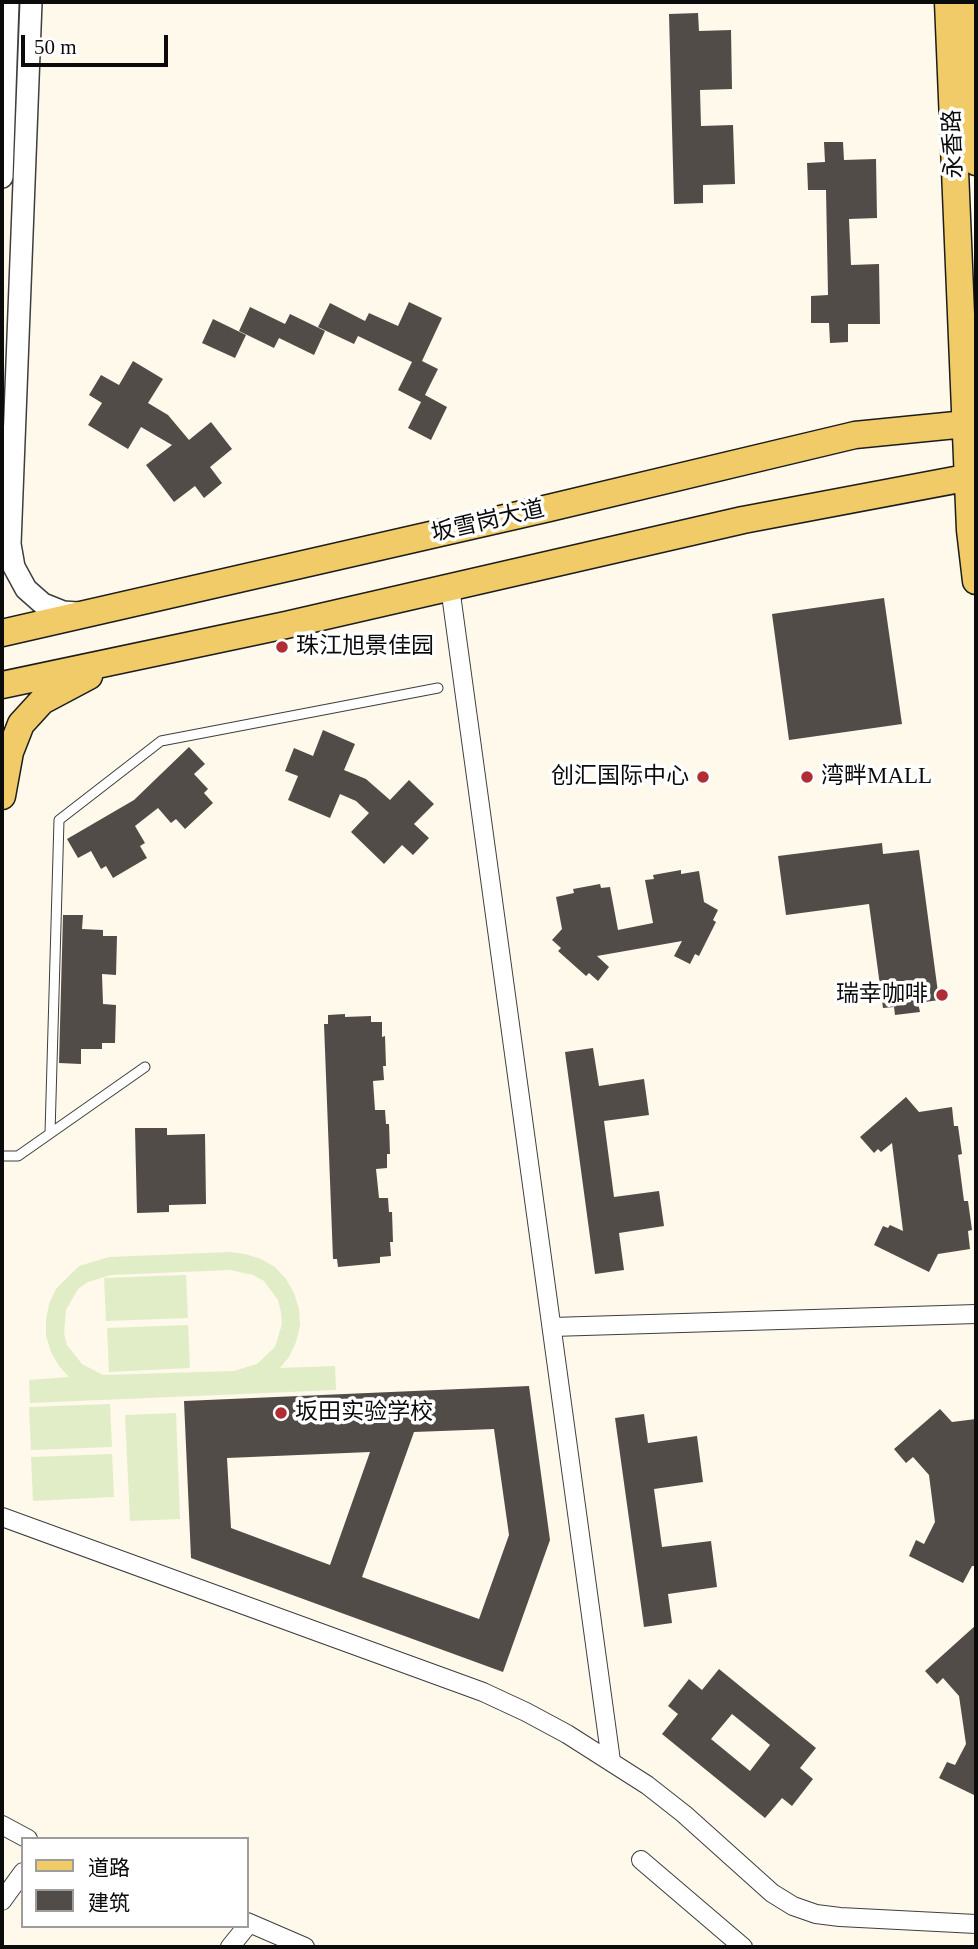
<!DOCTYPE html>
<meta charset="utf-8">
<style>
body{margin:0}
#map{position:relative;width:978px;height:1949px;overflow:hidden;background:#fef9ea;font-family:"Times New Roman","Noto Sans SC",serif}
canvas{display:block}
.frame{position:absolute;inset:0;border:4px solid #0b0b0b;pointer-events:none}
.legend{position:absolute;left:21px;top:1837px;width:228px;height:91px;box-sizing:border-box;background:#fff;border:2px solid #9d9d9d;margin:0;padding:9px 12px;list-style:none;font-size:21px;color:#0b0b0b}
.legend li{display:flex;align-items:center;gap:14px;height:35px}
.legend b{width:35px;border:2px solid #9d9d9d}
.scale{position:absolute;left:21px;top:35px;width:147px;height:32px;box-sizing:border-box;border:4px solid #0b0b0b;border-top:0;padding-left:9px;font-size:21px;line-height:24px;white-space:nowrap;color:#0b0b0b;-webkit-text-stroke:5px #fff;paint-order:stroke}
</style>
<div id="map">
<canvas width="978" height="1949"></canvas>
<div class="frame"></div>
<ul class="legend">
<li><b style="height:9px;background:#f0cb68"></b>道路</li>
<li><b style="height:19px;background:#524c48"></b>建筑</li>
</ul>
<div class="scale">50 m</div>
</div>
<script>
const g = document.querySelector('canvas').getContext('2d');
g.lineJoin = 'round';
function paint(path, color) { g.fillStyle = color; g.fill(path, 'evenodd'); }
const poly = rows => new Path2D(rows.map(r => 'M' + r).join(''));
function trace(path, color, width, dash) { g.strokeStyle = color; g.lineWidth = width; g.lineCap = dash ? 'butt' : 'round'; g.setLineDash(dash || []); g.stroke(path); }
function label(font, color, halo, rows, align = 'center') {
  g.font = font + ' "Times New Roman","Noto Sans SC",serif'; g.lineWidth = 7; g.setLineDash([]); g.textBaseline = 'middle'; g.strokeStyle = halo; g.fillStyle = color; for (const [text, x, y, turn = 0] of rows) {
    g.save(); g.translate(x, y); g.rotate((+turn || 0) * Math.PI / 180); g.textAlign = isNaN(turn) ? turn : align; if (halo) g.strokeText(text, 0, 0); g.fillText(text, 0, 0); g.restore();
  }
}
paint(poly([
 [230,1252,245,1254,261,1259,275,1267,286,1279,294,1293,299,1309,300,1326,296,1342,289,1357,280,1368,335,1366,336,1390,30,1403,29,1380,69,1377,59,1366,51,1352,46,1336,46,1320,49,1304,56,1289,79,1266,109,1257],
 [230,1270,253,1275,264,1281,278,1300,281,1312,282,1324,275,1347,257,1364,234,1371,103,1375,82,1364,67,1345,64,1334,66,1310,78,1289,88,1282,111,1275],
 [186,1275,188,1318,106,1321,104,1278],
 [188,1325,190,1368,109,1372,107,1328],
 [110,1404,112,1447,31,1450,29,1407],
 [176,1413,180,1519,130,1521,125,1415],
 [112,1454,114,1497,33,1501,31,1457]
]), '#e1edc7');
paint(poly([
 [698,13,699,31,731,30,732,89,700,90,701,126,733,125,735,184,703,185,703,203,674,204,669,14],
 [824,142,843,142,844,160,876,159,877,218,849,219,851,265,879,264,880,324,848,324,848,342,830,343,829,323,811,323,811,296,828,295,826,190,808,190,807,163,825,162],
 [409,302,442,318,422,361,438,369,425,395,447,407,431,440,408,428,421,402,398,390,412,362,358,336,354,344,318,327,330,303,365,321,369,313,398,326],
 [250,307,285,324,290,314,325,331,314,355,279,338,274,348,239,331],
 [213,319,246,335,235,358,202,343],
 [133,361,163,379,148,403,168,415,189,440,211,422,232,449,210,467,222,483,204,498,195,486,174,502,146,465,172,445,141,427,128,449,88,425,102,403,89,395,101,375,119,385],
 [884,598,902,724,789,740,772,614],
 [323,730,355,744,344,770,366,779,390,800,409,780,434,804,414,824,429,838,413,855,402,845,384,864,351,832,369,813,356,801,340,794,330,818,288,800,298,776,285,771,294,748,313,756],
 [189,747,205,764,194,774,208,789,204,793,213,803,185,829,176,819,171,823,158,808,135,826,145,843,140,846,147,858,113,878,106,866,101,869,91,851,78,858,67,839,134,800],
 [882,843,883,854,919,850,939,1000,918,1003,920,1012,895,1015,894,1007,883,1008,869,904,786,915,778,856],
 [681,870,681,874,699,871,704,902,718,910,713,920,716,922,699,956,695,954,690,964,674,956,682,941,597,956,609,967,598,981,589,973,586,976,558,951,561,948,552,940,562,929,556,897,574,893,573,889,600,884,601,888,610,887,618,930,653,923,645,880,654,879,653,875],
 [63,915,83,915,82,929,103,930,103,936,117,936,116,975,102,974,103,1004,116,1005,115,1043,102,1043,102,1049,81,1049,81,1064,59,1063],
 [345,1014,345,1017,371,1016,371,1022,382,1022,382,1037,385,1036,386,1066,383,1066,384,1080,373,1081,375,1110,385,1110,386,1124,389,1124,390,1154,387,1154,387,1168,376,1169,379,1198,388,1198,389,1212,392,1212,393,1242,390,1242,391,1256,380,1257,380,1263,338,1267,337,1259,333,1259,324,1024,328,1024,328,1015],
 [593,1048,599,1086,644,1079,649,1115,604,1121,614,1197,659,1191,664,1226,619,1233,624,1270,595,1274,565,1052],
 [906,1097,919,1112,952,1107,954,1126,958,1126,962,1154,958,1155,964,1201,968,1201,972,1230,968,1231,970,1249,938,1254,929,1272,874,1245,883,1226,888,1228,890,1225,903,1231,892,1143,881,1152,878,1149,874,1153,860,1137],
 [135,1128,167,1128,167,1135,205,1134,206,1204,169,1205,169,1212,137,1213],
 [529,1386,550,1540,503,1672,191,1558,184,1401],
 [494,1429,509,1535,479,1619,362,1577,414,1432],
 [370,1452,330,1565,231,1528,227,1458],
 [940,1409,952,1422,976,1419,976,1566,972,1566,963,1583,909,1556,916,1540,924,1544,935,1522,929,1475,913,1457,906,1463,894,1449],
 [644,1414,648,1443,697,1436,703,1482,654,1489,662,1547,711,1541,717,1587,668,1594,672,1623,644,1627,615,1418],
 [976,1625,976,1796,939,1778,947,1762,955,1765,966,1744,959,1696,943,1678,937,1684,925,1671],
 [719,1669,816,1748,800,1768,813,1779,792,1806,782,1798,765,1818,662,1734,678,1714,668,1706,689,1679,702,1690],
 [732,1714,770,1745,750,1771,711,1739]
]), '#524c48');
const service = poly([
 [50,1133,59,820,161,741,438,688],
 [2,1156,18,1156,145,1067]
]);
const minor = poly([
 [450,587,611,1761],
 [552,1327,976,1314],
 [2,1517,483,1692,526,1712,567,1734,647,1785,684,1814,772,1893,793,1906,816,1914,840,1917,976,1924],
 [2,1825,28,1839],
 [641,1860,743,1947],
 [2,1901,23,1872],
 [247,1922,305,1947],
 [230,1947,247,1926]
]);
const tertiary = poly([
 [31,2,10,544,14,567,26,589,43,604,63,612,78,613],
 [2,177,8,2]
]);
const primary = poly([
 [948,2,970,530,976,581],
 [969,2,976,162],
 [2,633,549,508,855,435,976,423],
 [2,685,286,625,743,520,976,476],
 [2,796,10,752,21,724,42,701,89,676]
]);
trace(service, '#3e3e3e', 11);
trace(minor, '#3e3e3e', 20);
trace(tertiary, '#3e3e3e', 24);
trace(primary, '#1c1c1c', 29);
trace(service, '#fff', 9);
trace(minor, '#fff', 18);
trace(tertiary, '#fff', 21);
trace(primary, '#f0cb68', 26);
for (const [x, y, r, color] of [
 [282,647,7,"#b12d36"],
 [703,777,7,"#b12d36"],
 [807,777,7,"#b12d36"],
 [942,995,7,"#b12d36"],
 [281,1413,7,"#b12d36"]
]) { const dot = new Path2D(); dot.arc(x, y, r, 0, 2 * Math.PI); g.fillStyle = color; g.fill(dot); trace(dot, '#fff', 2.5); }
label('23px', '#0b0b0b', '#fff', [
 ["永香路",954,144,-92],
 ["坂雪岗大道",488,522,-13]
]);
label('23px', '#0b0b0b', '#fff', [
 ["珠江旭景佳园",296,647],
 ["创汇国际中心",689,777,"right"],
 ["湾畔MALL",821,777],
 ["瑞幸咖啡",928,995,"right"],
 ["坂田实验学校",295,1413]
], 'left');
</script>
